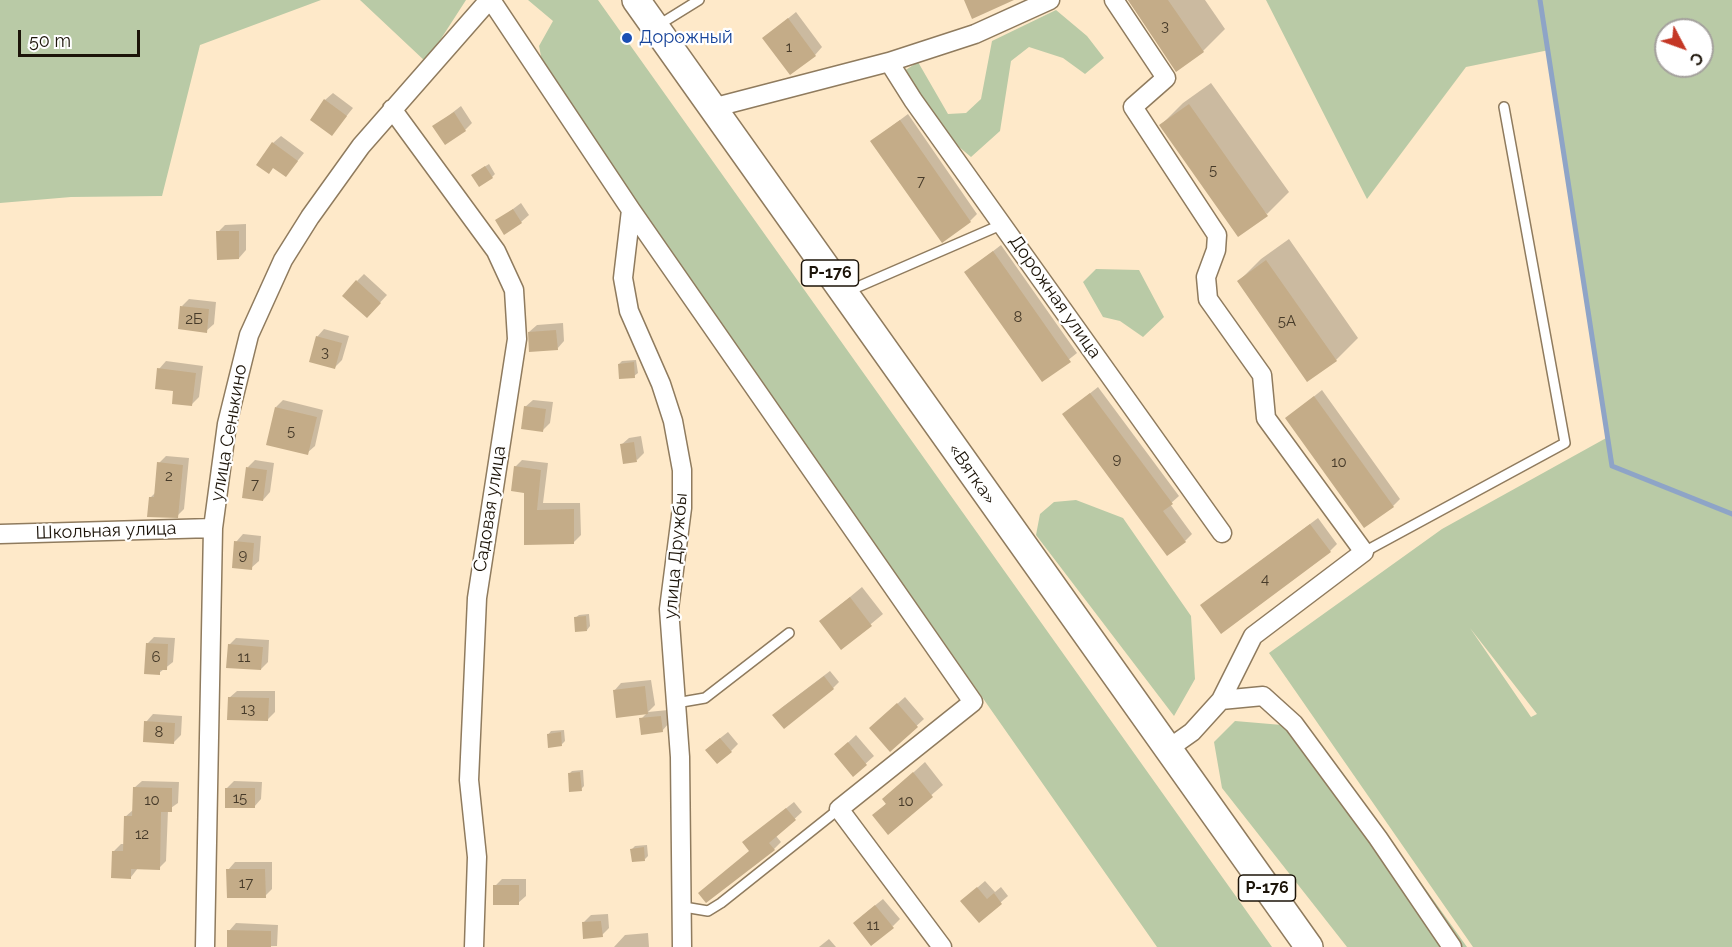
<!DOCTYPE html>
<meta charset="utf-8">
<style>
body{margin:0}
#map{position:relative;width:1732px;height:947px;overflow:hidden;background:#fee9c9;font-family:Raleway,sans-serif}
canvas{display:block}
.north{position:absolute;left:1654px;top:18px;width:60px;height:60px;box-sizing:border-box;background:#fff;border:2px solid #a4a19d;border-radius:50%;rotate:131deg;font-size:16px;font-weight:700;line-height:24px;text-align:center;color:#1c1409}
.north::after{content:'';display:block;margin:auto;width:21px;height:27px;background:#c43725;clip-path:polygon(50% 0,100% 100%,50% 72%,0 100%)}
.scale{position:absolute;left:18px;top:30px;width:122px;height:27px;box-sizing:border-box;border:3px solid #1c1409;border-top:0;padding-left:8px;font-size:18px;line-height:21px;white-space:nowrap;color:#1c1409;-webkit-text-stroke:4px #fff;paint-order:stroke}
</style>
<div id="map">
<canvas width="1732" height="947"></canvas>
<div class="north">С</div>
<div class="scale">50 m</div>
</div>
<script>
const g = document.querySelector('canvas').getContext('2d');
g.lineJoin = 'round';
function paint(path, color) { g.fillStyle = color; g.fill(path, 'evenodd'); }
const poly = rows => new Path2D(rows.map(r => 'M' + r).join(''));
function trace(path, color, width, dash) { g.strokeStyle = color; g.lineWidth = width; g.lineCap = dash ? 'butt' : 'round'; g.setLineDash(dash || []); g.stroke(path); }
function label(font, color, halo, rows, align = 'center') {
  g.font = font + ' Raleway,sans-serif'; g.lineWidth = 4.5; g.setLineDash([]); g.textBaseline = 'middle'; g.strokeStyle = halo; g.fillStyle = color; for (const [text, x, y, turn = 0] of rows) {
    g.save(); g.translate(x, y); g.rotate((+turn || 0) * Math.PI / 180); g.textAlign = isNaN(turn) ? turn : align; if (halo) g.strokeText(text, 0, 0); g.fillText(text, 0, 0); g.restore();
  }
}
paint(poly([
 [0,0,321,0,200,45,162,196,71,197,0,203],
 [360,0,466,0,426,62],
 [528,0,598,0,1272,947,1157,947,544,71,539,46,553,21],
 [1266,0,1732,0,1732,947,1473,947,1269,653,1442,529,1608,437,1549,50,1466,67,1367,199],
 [1666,30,1702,30,1702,66,1666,66],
 [1470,628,1537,714,1531,717],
 [1056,10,1087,36,1104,58,1085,74,1063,58,1029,47,1011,61,1000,131,971,157,952,141,904,71,918,62,948,114,966,113,981,99,992,41],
 [1096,269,1139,270,1164,317,1143,337,1120,321,1103,317,1083,282],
 [1076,500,1123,518,1191,616,1195,679,1174,716,1036,535,1040,514,1054,502],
 [1235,721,1282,725,1342,772,1467,947,1347,947,1222,788,1214,742]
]), '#b9caa6');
paint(poly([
 [1128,0,1205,0,1225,29,1203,51,1176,70],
 [796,12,822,47,815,55,764,38],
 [1211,83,1289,192,1267,214,1161,125,1183,103],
 [333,93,353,108,332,134,325,100],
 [461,106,472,123,465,130,434,127],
 [908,114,977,214,970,221,872,141],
 [281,136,304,153,286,175,274,166,273,143],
 [489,164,495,174,492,177,476,172],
 [521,203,529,215,521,222,497,221],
 [246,224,246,250,239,258,218,232,225,225],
 [1289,239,1358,338,1336,360,1239,281,1261,259],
 [1001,245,1077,353,1043,380,966,272],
 [364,274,387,295,374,309,357,281],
 [189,299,216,302,214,324,206,331,182,306],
 [563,323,564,341,557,349,529,332,537,325],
 [324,329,349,336,342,360,335,367,317,337],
 [636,360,638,373,634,376,619,364,622,361],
 [166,361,203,366,199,397,192,404,175,390,159,369],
 [1098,387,1179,496,1170,504,1192,534,1185,541,1064,414],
 [1322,390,1400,499,1393,506,1287,418],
 [283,400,323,410,315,446,307,453,276,407],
 [533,400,553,402,550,423,542,431,525,407],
 [641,436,644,453,637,460,621,445,629,438],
 [166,456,189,458,184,509,177,516,151,497,156,492,159,463],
 [255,460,274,463,270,492,263,500,248,467],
 [522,460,548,463,543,503,580,503,581,535,573,543,526,543,526,491,515,467],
 [1318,518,1337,544,1330,551,1202,605],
 [243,534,261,536,259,561,251,568,236,542],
 [862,587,883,614,842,648,821,621],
 [589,614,590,626,587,630,575,618,579,615],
 [154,637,175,638,173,662,159,673,147,644],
 [236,638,269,640,268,662,261,669,229,645],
 [830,671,839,682,833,688,780,709],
 [651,680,655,705,648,712,668,710,669,723,662,731,641,719,647,713,614,691,621,683],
 [237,691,275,691,275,712,268,719,229,698],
 [905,697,924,719,890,750,878,721],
 [153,714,182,716,181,735,174,742,146,722],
 [564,730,565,741,562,744,548,735,551,731],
 [728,732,738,744,731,751,714,743],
 [856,735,874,756,853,775,836,754],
 [925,762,943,785,889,832,874,815,887,803,884,799],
 [583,770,584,786,581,789,569,774,572,771],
 [142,781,179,782,178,803,168,810,166,861,159,868,138,868,131,877,114,851,121,844,125,844,125,817,133,810,134,788],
 [234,781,262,782,261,799,254,807,226,789],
 [794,802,802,812,776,836,781,842,774,849,751,851,744,842],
 [647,845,648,856,645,859,632,849,635,846],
 [235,862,272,862,272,889,265,896,228,870],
 [502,879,526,879,526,896,518,903,495,886],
 [985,881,995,892,1001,887,1008,896,979,921,970,894],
 [883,899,900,919,893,926,862,916],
 [608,914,609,928,602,935,583,923,591,915],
 [236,923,278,925,277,946,228,947,229,931],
 [648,933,649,947,614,947,625,935],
 [829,939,836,947,819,947]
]), '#0003');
trace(poly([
 [1540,0,1612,466,1732,514]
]), '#8ea4c7', 5);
paint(poly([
 [964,0,1014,0,972,19],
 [1128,0,1168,0,1204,52,1176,72],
 [788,18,816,56,790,75,762,38],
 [324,99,347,116,332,136,310,120],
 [1189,104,1268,216,1238,237,1159,125],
 [454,112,466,131,445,145,432,126],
 [900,120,971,222,942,243,870,141],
 [272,142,298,161,286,177,273,168,269,174,256,165],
 [485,166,493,178,479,187,471,175],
 [513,209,522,223,504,235,495,220],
 [216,231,239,231,239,259,217,260],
 [993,251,1071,362,1042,382,964,272],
 [1266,260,1337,361,1307,382,1237,281],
 [356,280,381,303,367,318,342,296],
 [180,306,209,309,207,333,178,329],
 [556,330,558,350,529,352,528,332],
 [316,336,342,343,335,369,309,362],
 [634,362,635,378,619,379,618,364],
 [157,368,196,373,192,406,172,404,173,391,155,389],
 [1090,393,1173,504,1163,511,1186,542,1167,556,1062,414],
 [1314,396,1394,507,1364,528,1285,418],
 [524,406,546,409,543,432,521,429],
 [275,407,317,417,308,455,266,445],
 [634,442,637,462,623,464,620,444],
 [157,462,183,465,178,518,147,517,149,497,154,497],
 [514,466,541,470,537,510,574,509,574,544,524,545,524,493,511,491],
 [246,467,267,470,263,501,242,498],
 [1310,524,1331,552,1221,634,1200,605],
 [234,541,254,543,252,570,232,568],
 [850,597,872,626,841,650,819,621],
 [586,616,587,631,575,632,574,617],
 [146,643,168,644,167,670,160,670,160,675,144,674],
 [228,644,263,647,261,670,226,668],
 [824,676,834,689,784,729,772,715],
 [645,686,648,714,616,718,613,690],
 [228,697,269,698,268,721,227,720],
 [897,703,918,727,890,752,869,728],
 [661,716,663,732,641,735,639,718],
 [144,721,175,723,174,744,143,742],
 [561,732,562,746,548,748,547,734],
 [720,738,732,752,717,764,705,750],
 [848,742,867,765,853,777,834,754],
 [580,772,582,791,569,792,568,773],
 [913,772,933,797,888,835,872,815,886,804,882,799],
 [133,787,172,788,172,812,161,812,160,870,131,869,131,879,111,878,112,851,123,851,124,816,132,816],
 [225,788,255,788,255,808,225,808],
 [786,808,796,820,769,843,775,850,706,903,698,893,749,851,742,842],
 [644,847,645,861,632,862,630,849],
 [226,869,265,869,266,898,227,898],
 [493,885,519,885,519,905,493,905],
 [977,887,987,899,994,893,1002,904,979,923,960,901],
 [875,905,894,928,871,946,853,923],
 [601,921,603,937,583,939,582,922],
 [227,930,271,931,271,947,227,947]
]), '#c4ac88');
const service = poly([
 [657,26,699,0],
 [846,292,1003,224],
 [1364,552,1565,443,1504,107],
 [676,703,705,698,789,633],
 [684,907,708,911,721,903,839,809]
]);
const minor = poly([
 [491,0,631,210,973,702,839,809,942,947],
 [1050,0,975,34,889,62,913,100,1222,533],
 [1114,0,1166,78,1133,107,1217,235,1216,250,1206,277,1208,299,1262,375,1266,418,1364,552,1253,636,1221,700,1192,732,1168,749],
 [712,108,889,62],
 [392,109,496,251,514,290,517,339,477,598,469,780,477,857,474,947],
 [631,210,623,278,629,311,661,384,673,421,682,470,682,508,669,609,680,757,682,947],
 [0,534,213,528],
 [1221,700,1263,696,1294,724,1378,838,1452,947],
 [205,947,213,528,227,424,249,335,283,260,310,217,361,146,489,0]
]);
const primary = poly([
 [636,0,1309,947]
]);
trace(service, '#8f7b5e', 12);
trace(minor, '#8f7b5e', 21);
trace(primary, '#8f7b5e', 30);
trace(service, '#fff', 9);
trace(minor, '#fff', 18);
trace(primary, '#fff', 27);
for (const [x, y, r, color] of [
 [627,38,6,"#1a4fb4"]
]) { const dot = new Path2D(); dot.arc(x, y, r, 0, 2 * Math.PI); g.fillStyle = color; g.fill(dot); trace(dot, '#fff', 2); }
label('15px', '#463a29', null, [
 ["3",1165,26],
 ["1",789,47],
 ["5",1213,170],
 ["7",921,181],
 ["8",1018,317],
 ["2Б",194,319],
 ["5А",1287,321],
 ["3",325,352],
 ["5",291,431],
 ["9",1117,459],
 ["10",1339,462],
 ["2",169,476],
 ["7",255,484],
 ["9",243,555],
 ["4",1265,579],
 ["6",156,657],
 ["11",244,657],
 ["13",248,709],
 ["8",159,732],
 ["15",240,798],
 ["10",152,800],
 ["10",906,801],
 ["12",142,834],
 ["17",246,883],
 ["11",873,925]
]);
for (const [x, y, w] of [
 [830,273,57],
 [1267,888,57]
]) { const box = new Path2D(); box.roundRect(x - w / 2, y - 13, w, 26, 4.5); g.fillStyle = '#fff'; g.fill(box); trace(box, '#1c1409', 1.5); }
label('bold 16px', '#1c1409', null, [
 ["Р-176",830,273],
 ["Р-176",1267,888]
]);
label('18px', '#164399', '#fff', [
 ["Дорожный",639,38]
], 'left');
label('18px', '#1c1409', '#fff', [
 ["Дорожная улица",1055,297,55],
 ["улица Сенькино",229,433,-80],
 ["«Вятка»",972,474,55],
 ["Садовая улица",490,509,-81],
 ["Школьная улица",106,531,-2],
 ["улица Дружбы",676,556,-85]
]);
</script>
